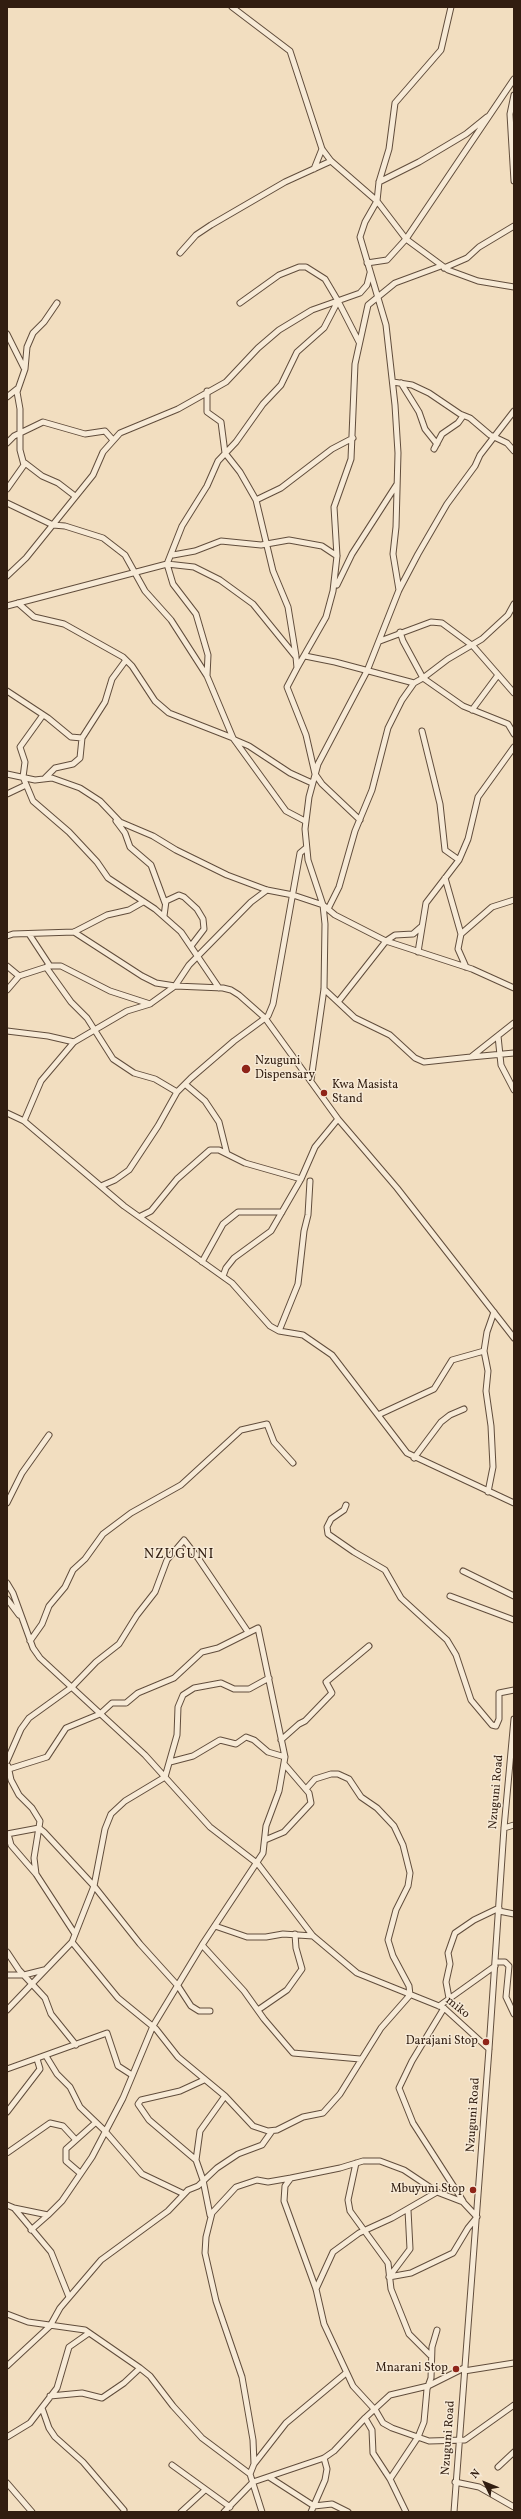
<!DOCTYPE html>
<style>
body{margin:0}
#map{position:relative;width:521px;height:2519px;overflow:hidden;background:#f2dec0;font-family:Vollkorn,serif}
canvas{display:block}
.frame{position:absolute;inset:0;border:8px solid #311d10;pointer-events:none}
.north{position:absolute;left:465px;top:2463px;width:40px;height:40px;-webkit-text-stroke:3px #f7ead6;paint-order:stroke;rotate:313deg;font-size:11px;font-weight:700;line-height:16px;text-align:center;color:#311d10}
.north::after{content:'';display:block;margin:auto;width:14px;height:18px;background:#311d10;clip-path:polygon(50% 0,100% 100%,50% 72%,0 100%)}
</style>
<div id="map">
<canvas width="521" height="2519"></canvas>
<div class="frame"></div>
<div class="north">N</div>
</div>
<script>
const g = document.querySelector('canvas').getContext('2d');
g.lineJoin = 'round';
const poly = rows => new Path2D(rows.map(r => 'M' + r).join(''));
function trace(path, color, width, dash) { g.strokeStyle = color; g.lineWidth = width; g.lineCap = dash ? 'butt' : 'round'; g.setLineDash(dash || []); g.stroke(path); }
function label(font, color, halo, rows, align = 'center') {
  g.font = font + ' Vollkorn,serif'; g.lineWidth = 3; g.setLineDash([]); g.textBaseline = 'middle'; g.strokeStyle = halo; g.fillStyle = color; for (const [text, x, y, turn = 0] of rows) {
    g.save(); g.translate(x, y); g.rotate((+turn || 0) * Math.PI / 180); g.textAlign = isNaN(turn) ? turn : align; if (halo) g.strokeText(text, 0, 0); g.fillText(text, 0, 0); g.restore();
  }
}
const street = poly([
 [232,7,290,51,322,149,331,161,377,201,406,239,448,270,478,281,514,287],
 [514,95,510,114,514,181],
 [314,169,322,149],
 [379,182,419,162,466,134,487,117],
 [180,253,196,235,211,225,285,182,331,161],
 [367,263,387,260,406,239,514,79],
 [444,268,467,258,479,247,514,226],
 [240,303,279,275,299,267,306,267,325,279,338,301,359,342],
 [7,334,24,368],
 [393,382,412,385,429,393,460,414,470,418,490,435,507,443,514,451],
 [401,383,419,412,425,429,437,444],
 [207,391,207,412,221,422,225,453,240,472,256,500,273,571,288,607,296,656],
 [7,397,17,389],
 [7,443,14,436,43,422,85,434,105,431,113,440],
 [434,449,442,434,458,423,463,416],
 [25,463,42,476,58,483,75,496],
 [7,489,24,465,20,450,20,409,17,392,25,369,27,347,33,333,44,322,57,303],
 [256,500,281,488,332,449,353,438],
 [7,503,53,525,65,526,103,538,125,555,145,591,171,620,207,676,233,738,286,811,305,821],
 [173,555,195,551,221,541,261,545,289,540,322,546,337,556],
 [7,576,26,558,93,475,103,452,120,433,178,409,226,382,258,348,279,330,312,310,360,293,367,285,370,273],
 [337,585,352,554,397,484],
 [399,590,393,554,396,527,398,453,395,405,386,325,360,237,365,222,377,201,379,182,389,149,395,103,441,50,451,7],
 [18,603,34,617,64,624,123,657,132,666,155,701,169,713,233,738],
 [7,606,167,564,194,567,220,580,253,604,296,657,297,668,287,687,306,735,315,774,322,784,360,820],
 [400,632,403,641,423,678,448,659,482,639,508,615,514,604],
 [380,641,431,622,442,623,473,646,514,693],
 [305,656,335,662,414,683,423,678,463,706,508,724,514,734],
 [297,668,326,617,333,591,337,556,334,507,351,459,355,364,368,305,395,283,441,266],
 [207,676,208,655,196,614,173,584,167,564,182,526,207,486,218,461,236,442,263,404,281,385,297,352,324,328,338,301],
 [7,691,48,718,71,737,82,738],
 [472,710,498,675],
 [43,715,20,747,25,762,23,777,33,801,69,832,97,862,108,878,155,909,181,932,219,988],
 [422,731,440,804,445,850,459,860],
 [235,740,249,746,290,773,312,783],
 [7,774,35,780,52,778,80,788,100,801,120,822,153,836,176,850,227,875,267,890,293,895,323,905,335,915,386,941,472,969,514,988],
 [45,778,55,768,73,764,80,758,82,738,105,702,112,679,126,660],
 [7,794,26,785],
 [116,821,125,833,130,847,151,865,165,903],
 [445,878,461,934],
 [328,909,339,887,355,831,372,790,388,728,402,700,414,683],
 [164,916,166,901,179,895,184,897,197,909,203,919,204,929,191,946],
 [74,932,142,976,156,983,175,986,189,965,251,902,267,890],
 [29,934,50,966],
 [7,936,13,934,74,932,107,915,129,910,143,902],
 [418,952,426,903,459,860,468,839,478,797,514,747],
 [7,966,19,976,50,966,61,966,110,991,150,1004,175,986,223,988,231,990,239,995,265,1018,338,1119,397,1188,514,1338],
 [46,967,71,1002,87,1018,113,1059,134,1073,155,1079,177,1092],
 [466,967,458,949,461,934,492,907,514,900],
 [324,989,355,1018,390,1035,415,1058,424,1062,471,1057,514,1023],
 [7,990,19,976],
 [338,1002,386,941,395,935,413,934,421,927],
 [7,1031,48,1036,74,1042],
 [498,1036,501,1065,514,1090],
 [471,1057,514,1053],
 [311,1080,324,989,325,924,323,905,308,860,305,829,309,797,318,764,367,671,399,590,418,554,447,504,475,466,480,455,514,411],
 [185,1084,205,1101,219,1122,227,1154],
 [7,1113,24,1121,124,1206,232,1283,270,1326,279,1331,303,1335,332,1355,407,1453,514,1503],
 [24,1121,41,1081,74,1042,127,1011,150,1004],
 [101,1186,115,1180,129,1170,158,1126,177,1092,191,1078,234,1041,268,1016,273,1004,300,853,306,848],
 [141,1216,151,1211,177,1179,210,1150,219,1150,245,1163,301,1179],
 [202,1262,223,1224,238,1212,282,1212],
 [223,1276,226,1268,234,1258,271,1231,301,1179,315,1147,338,1119],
 [279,1331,298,1284,304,1231,308,1215,310,1181],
 [378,1415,434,1389,452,1360,484,1351],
 [414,1458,441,1422,450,1415,464,1409],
 [488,1492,493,1467,491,1426,486,1391,488,1371,484,1351,487,1332,494,1312],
 [7,1503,22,1473,49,1435],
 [346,1505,344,1510,331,1519,327,1527,328,1534,354,1552,385,1570,401,1598,447,1640,456,1655,471,1700,492,1725,496,1726,499,1719,499,1693,514,1690],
 [463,1571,514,1596],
 [7,1583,13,1593,33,1648,40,1658,145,1755,210,1827,258,1864,313,1936,357,1973,444,2008,489,2049],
 [450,1596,514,1620],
 [7,1599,19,1615],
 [30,1641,42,1624,49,1606,65,1587,73,1570,85,1559,103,1534,131,1513,181,1485,241,1430,267,1424,274,1442,293,1463],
 [281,1740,299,1724,305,1721,332,1693,326,1682,369,1646],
 [7,1761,21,1729,29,1718,72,1687,96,1662,119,1644,137,1615,155,1592,167,1560,184,1540,198,1558,248,1632],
 [170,1762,193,1756,220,1740,236,1744,246,1737,254,1740,268,1752,285,1757],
 [8,1766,11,1780,19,1795,32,1808,40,1821,34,1858,36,1874],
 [9,1769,47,1757,66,1728,100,1714,112,1703,126,1703,138,1693,174,1678,202,1652,218,1648,258,1628,285,1757,279,1791,266,1826,263,1853,202,1945,153,2026,123,2098,92,2157,62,2201,48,2215,14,2208],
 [504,1828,514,1825],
 [7,1834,39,1828,44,1832,94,1886,140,1944,178,1986,191,2006,199,2011,210,2011],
 [8,1834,11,1845,36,1874,75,1934],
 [265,1840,284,1832,311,1803,309,1793,285,1765],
 [499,1911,514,1914],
 [215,1926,247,1937,266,1937,283,1934,313,1936],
 [72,1942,118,1998,156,2029,178,2057,225,2096,253,2126,268,2131,277,2130,303,2117,323,2113,340,2094,381,2028,410,1995,409,1986,393,1956,388,1940,396,1910,408,1886,410,1873,403,1845,394,1826,377,1808,361,1797,349,1779,338,1774,331,1774,315,1779,306,1789],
 [202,1945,244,1991,264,2019,293,2053,360,2059],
 [7,1952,19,1970,45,1998,51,2014,76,2045],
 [495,1962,505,1962,509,1966,506,1997,514,2014],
 [7,1975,24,1975,44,1970],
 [449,1998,446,1982,450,1964,448,1953,455,1933,474,1920,499,1908],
 [439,2006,495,1966],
 [444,2008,412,2061,399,2088,413,2123,463,2201],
 [7,2010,72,1942,94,1886,105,1829,111,1814,125,1801,165,1777,177,1735,178,1707,183,1695,194,1688,221,1683,234,1689,249,1689,269,1678],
 [258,2010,287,1990,302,1969,296,1948,295,1934],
 [46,2056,57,2074,70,2087,80,2107,104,2130,142,2174,184,2194],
 [7,2069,107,2033,118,2066,132,2075],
 [204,2080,180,2091,141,2100,138,2104,149,2120,196,2160,203,2180,210,2215],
 [7,2112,40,2069,37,2059],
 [7,2153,50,2123,63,2126,75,2139],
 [196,2160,200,2131,225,2096],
 [356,2163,348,2200,350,2211,388,2263,391,2289,409,2334,430,2355],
 [80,2173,66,2161,66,2149,95,2123],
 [7,2205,14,2208,51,2252,69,2297],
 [31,2230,48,2215],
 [389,2277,411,2273,453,2253,468,2228,477,2217,463,2202,437,2192,404,2170,380,2161,363,2161,340,2168,291,2178,285,2186,284,2201,316,2289,324,2324,353,2386,376,2411,383,2423,392,2428,429,2441,465,2440,514,2405],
 [389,2277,410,2249,408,2210],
 [316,2289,333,2252,359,2233,392,2218,437,2192],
 [7,2314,28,2322,85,2330,140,2368,150,2376,173,2406,202,2438,250,2474,262,2512],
 [7,2366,50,2326,60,2308,101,2260,168,2211,188,2190,198,2186,217,2168,238,2154,262,2145,272,2131],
 [464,2371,514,2363],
 [50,2396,82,2393,102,2398,124,2383,140,2368],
 [42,2408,49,2428,55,2437,83,2462,124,2510],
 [365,2418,372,2430,373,2453,390,2479,406,2512],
 [7,2437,30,2423,57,2388,69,2347,89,2333],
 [254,2464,253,2440,242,2377,216,2301,205,2253,206,2237,212,2213,236,2187,257,2180,268,2182,291,2178],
 [172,2465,230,2507],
 [498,2467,514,2452],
 [250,2474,254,2464,286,2423,346,2373],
 [269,2477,314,2506,332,2504,348,2512],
 [390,2479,418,2437,424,2422,427,2389,431,2378,432,2347,437,2330],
 [455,2482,479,2487,514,2507],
 [7,2483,32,2512],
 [181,2512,205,2490],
 [224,2512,253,2482,324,2458,334,2451,365,2418,390,2395,428,2386,464,2368],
 [311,2512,325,2480,327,2469,324,2458],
 [454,2512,489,2049,504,1828,514,1719]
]);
trace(street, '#614d3c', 7);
trace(street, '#f7ead6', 5);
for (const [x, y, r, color] of [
 [246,1069,5,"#8f2418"],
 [324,1093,4,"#8f2418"],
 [486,2042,4,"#8f2418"],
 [473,2190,4,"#8f2418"],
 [456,2369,4,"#8f2418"]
]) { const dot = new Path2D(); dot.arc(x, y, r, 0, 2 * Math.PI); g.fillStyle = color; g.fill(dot); trace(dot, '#f7ead6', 1.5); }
label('12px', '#311d10', '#f7ead6', [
 ["Nzuguni",255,1062,"left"],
 ["Dispensary",255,1076,"left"],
 ["Kwa Masista",332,1086,"left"],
 ["Stand",332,1100,"left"],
 ["Darajani Stop",478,2042],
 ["Mbuyuni Stop",465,2190],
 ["Mnarani Stop",448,2369]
], 'right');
label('12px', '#311d10', '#f7ead6', [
 ["Nzuguni Road",497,1792,-85],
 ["miko",457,2008,39],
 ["Nzuguni Road",474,2115,-86],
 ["Nzuguni Road",449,2438,-86]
]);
g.letterSpacing = '1px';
label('14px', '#311d10', '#f7ead6', [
 ["NZUGUNI",179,1555]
]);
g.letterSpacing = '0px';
</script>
